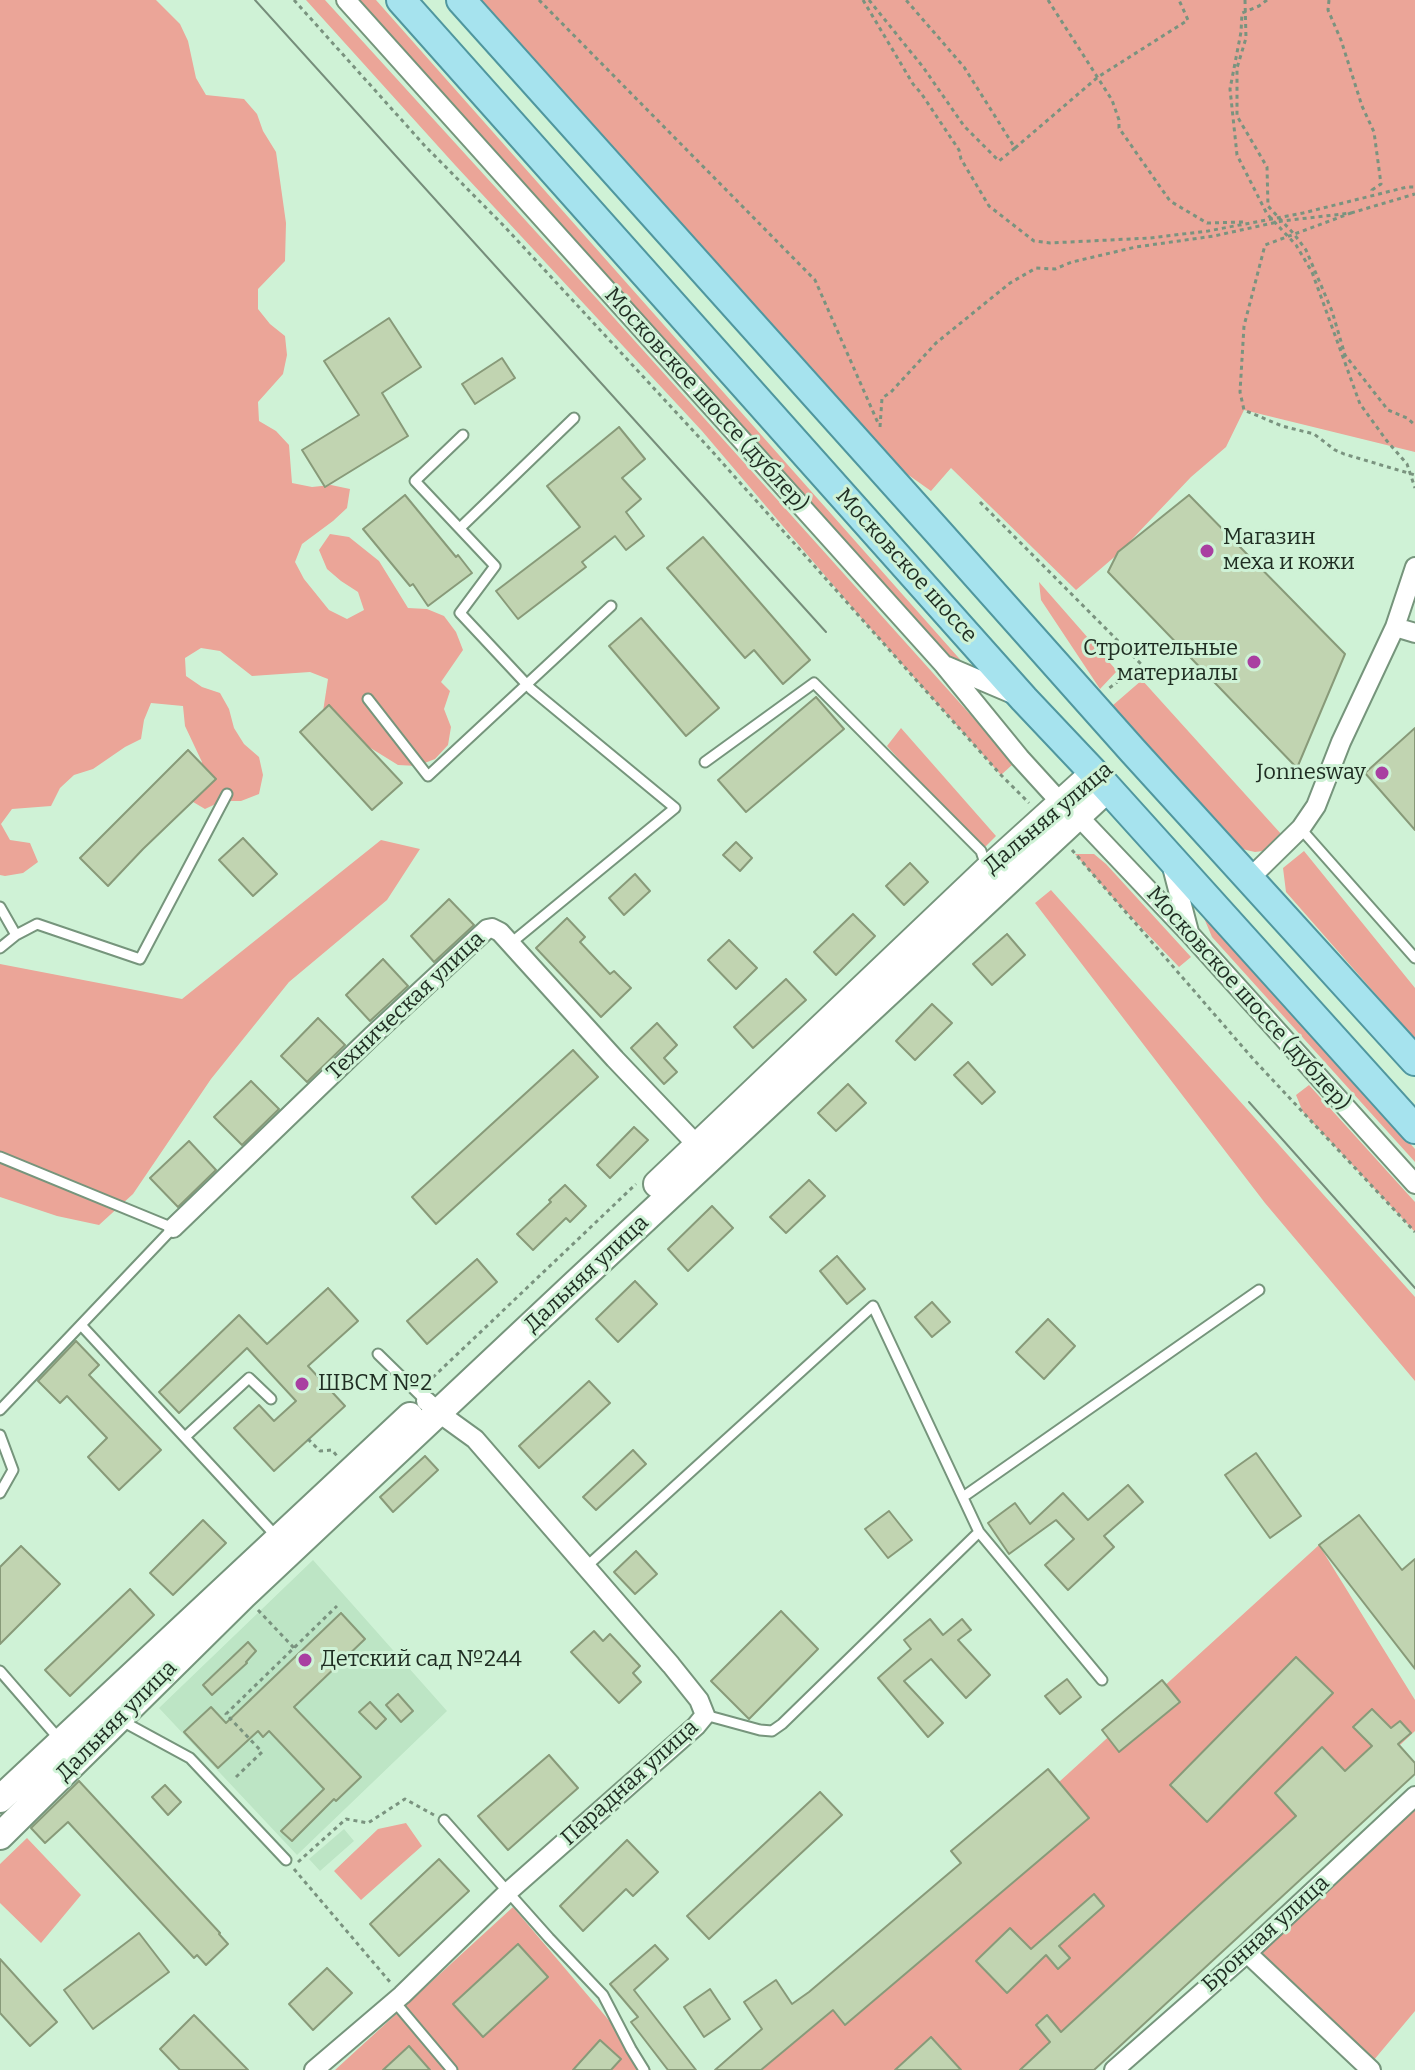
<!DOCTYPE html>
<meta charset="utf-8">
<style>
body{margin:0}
canvas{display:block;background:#cff2d6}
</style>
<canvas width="1415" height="2070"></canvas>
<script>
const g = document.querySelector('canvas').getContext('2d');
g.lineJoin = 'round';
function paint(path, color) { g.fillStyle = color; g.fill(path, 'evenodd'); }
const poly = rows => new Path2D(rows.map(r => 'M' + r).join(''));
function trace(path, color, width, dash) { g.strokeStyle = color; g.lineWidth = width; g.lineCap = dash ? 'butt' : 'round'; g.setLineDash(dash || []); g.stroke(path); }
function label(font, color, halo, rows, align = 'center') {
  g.font = font + ' Bitter,serif'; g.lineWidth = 6; g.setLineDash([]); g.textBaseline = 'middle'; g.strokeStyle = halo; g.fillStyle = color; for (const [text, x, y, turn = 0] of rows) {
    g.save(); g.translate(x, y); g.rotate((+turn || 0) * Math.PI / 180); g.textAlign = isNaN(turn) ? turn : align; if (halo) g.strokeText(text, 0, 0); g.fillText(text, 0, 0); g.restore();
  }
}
paint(poly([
 [313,1560,447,1711,297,1855,159,1708],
 [344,1829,354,1841,320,1871,309,1859]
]), '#bde5c5');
paint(poly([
 [0,0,156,0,180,24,188,41,196,78,206,95,244,99,257,114,263,131,276,152,286,223,285,261,258,289,258,309,270,324,285,336,287,355,283,374,258,402,259,421,276,431,289,445,292,483,312,487,331,485,350,489,347,508,333,521,302,544,295,562,304,579,329,610,347,619,364,610,358,592,341,581,327,569,319,550,330,534,349,537,379,561,408,608,427,609,444,616,456,632,463,650,441,682,450,691,444,709,451,727,448,745,435,759,417,766,398,765,322,718,328,679,310,672,252,676,220,651,201,648,185,658,186,676,202,687,220,693,229,709,234,728,244,744,259,757,263,775,259,794,241,801,222,801,205,809,188,799,202,762,185,726,183,706,151,703,144,720,141,739,125,747,93,769,74,775,60,788,51,806,12,809,1,824,10,840,30,843,38,862,23,873,5,876,0,875],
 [306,0,325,0,598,300,1003,751,1012,765,1001,775,862,619,702,431,455,165],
 [353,0,376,0,965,665,947,656],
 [461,0,1415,0,1415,452,1244,410,1226,447,1191,477,1119,553,1076,590,951,468,931,491,852,435],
 [1039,582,1117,671,1100,689,1041,600],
 [1142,680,1282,835,1271,850,1255,852,1242,849,1112,706],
 [901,728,996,836,981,851,887,746],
 [381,840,420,849,387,900,289,982,211,1079,133,1194,99,1225,57,1216,0,1197,0,964,182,999],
 [1304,851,1415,988,1415,1039,1286,892,1283,868],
 [1075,854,1094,854,1106,864,1191,957,1179,967,1114,899],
 [1051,890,1415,1297,1415,1381,1265,1203,1035,903],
 [1201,911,1415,1149,1415,1162,1212,937],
 [1309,1085,1415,1202,1415,1232,1303,1112,1296,1095],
 [1319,1545,1415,1700,1415,1731,1050,2070,743,2070],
 [1415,1796,1415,2011,1368,2067,1247,1953],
 [406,1823,422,1846,361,1900,334,1871,378,1829],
 [27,1838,81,1895,41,1943,0,1903,0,1864],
 [513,1907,651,2070,335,2070]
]), '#eba598');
const building = poly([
 [389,318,421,367,382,393,408,436,325,487,302,450,359,415,324,361,389,318],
 [502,358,515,378,475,404,462,384,502,358],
 [619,427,645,459,622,478,641,499,626,512,644,536,626,550,615,536,582,562,586,567,518,619,496,591,580,527,547,486,619,427],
 [405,495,456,557,458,555,472,573,428,606,413,584,410,586,363,529,405,495],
 [1189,495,1345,654,1297,768,1108,572,1118,552,1189,495],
 [703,537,810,660,783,684,754,650,745,658,667,568,703,537],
 [641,618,719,708,686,736,609,646,641,618],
 [816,697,844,729,746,812,718,780,816,697],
 [329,705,402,783,372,810,300,732,329,705],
 [1415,728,1415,830,1365,773,1415,728],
 [188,750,216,779,143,849,108,886,80,858,188,750],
 [243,838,277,874,253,896,219,860,243,838],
 [736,842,752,858,740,871,723,855,736,842],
 [910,863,928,882,904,905,886,886,910,863],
 [635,874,650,891,624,915,609,898,635,874],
 [449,899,474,925,434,962,411,936,449,899],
 [853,914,875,936,836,975,814,952,853,914],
 [567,918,585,937,580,942,610,974,614,971,631,988,601,1017,536,948,567,918],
 [1007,934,1025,955,992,985,973,964,1007,934],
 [729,940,757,968,736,989,708,960,729,940],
 [383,959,408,986,370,1021,346,995,383,959],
 [786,979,806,1000,753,1048,734,1027,786,979],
 [932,1004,952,1023,915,1060,896,1041,932,1004],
 [318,1018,345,1045,307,1082,281,1056,318,1018],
 [657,1023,677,1045,664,1058,677,1072,664,1084,631,1048,657,1023],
 [573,1050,598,1077,436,1224,412,1197,573,1050],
 [968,1062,995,1092,982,1104,954,1075,968,1062],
 [251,1081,279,1109,242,1145,214,1117,251,1081],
 [848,1084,866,1103,836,1131,818,1113,848,1084],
 [634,1127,648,1140,610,1178,597,1165,634,1127],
 [189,1141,216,1170,178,1207,150,1178,189,1141],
 [809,1180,825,1196,786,1233,770,1217,809,1180],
 [565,1185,586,1206,570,1222,566,1218,533,1250,517,1234,551,1202,549,1200,565,1185],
 [712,1206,733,1228,688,1271,668,1249,712,1206],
 [837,1256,865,1289,847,1304,820,1271,837,1256],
 [477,1259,497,1282,427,1344,407,1321,477,1259],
 [635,1281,657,1304,618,1342,596,1319,635,1281],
 [328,1288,358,1321,308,1366,345,1406,274,1471,234,1428,259,1405,274,1421,296,1401,247,1348,179,1413,159,1392,239,1315,267,1344,328,1288],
 [932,1302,950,1322,932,1337,915,1317,932,1302],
 [1048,1319,1075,1346,1044,1379,1016,1352,1048,1319],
 [76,1341,99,1365,89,1375,161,1450,119,1490,88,1457,107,1438,67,1396,60,1403,38,1381,76,1341],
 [589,1381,610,1403,539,1468,519,1446,589,1381],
 [633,1450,646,1464,596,1510,583,1497,633,1450],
 [1256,1453,1301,1516,1270,1538,1225,1475,1256,1453],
 [425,1456,438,1470,393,1512,380,1497,425,1456],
 [1128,1485,1143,1502,1104,1536,1114,1547,1068,1590,1045,1565,1074,1539,1056,1520,1009,1554,988,1523,1015,1503,1030,1524,1063,1493,1088,1520,1128,1485],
 [889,1511,912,1540,888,1558,865,1529,889,1511],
 [1359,1515,1402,1570,1415,1559,1415,1669,1319,1545,1359,1515],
 [203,1520,226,1543,173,1595,150,1573,203,1520],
 [21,1546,60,1584,0,1644,0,1567,21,1546],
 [636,1551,657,1574,635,1594,614,1572,636,1551],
 [130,1589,154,1615,70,1696,45,1670,130,1589],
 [781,1611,818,1649,749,1719,711,1681,781,1611],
 [341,1613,365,1639,294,1707,361,1777,336,1801,334,1799,292,1841,281,1831,324,1789,269,1731,263,1737,258,1731,218,1768,184,1732,211,1707,226,1723,341,1613],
 [930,1619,943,1635,962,1619,971,1630,958,1640,990,1675,966,1698,931,1659,904,1681,943,1723,928,1737,878,1678,911,1649,904,1640,930,1619],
 [594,1631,603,1641,610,1634,640,1666,633,1673,641,1682,619,1703,571,1652,594,1631],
 [248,1642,256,1651,246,1662,247,1663,212,1695,203,1685,248,1642],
 [1296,1657,1333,1693,1207,1822,1170,1785,1296,1657],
 [1067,1679,1081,1697,1060,1714,1045,1696,1067,1679],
 [1162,1680,1180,1702,1119,1752,1102,1730,1162,1680],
 [398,1694,413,1711,401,1722,386,1705,398,1694],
 [370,1702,386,1719,376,1729,359,1712,370,1702],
 [1372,1709,1391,1728,1400,1721,1411,1733,1398,1744,1415,1763,1415,1774,1094,2070,1020,2070,1050,2042,1036,2025,1047,2015,1061,2032,1296,1816,1275,1793,1322,1747,1345,1771,1372,1746,1353,1727,1372,1709],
 [549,1755,578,1788,508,1850,478,1816,549,1755],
 [1048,1769,1089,1818,845,2025,833,2010,761,2070,715,2070,762,2029,744,2002,776,1980,792,2004,809,1992,961,1863,951,1851,1048,1769],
 [79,1781,220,1933,219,1934,228,1944,206,1965,197,1955,194,1958,68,1822,45,1843,31,1828,79,1781],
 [165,1785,181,1802,168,1815,152,1797,165,1785],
 [820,1792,842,1815,709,1939,687,1916,820,1792],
 [627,1840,658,1872,633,1896,626,1889,583,1931,560,1906,627,1840],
 [439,1859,469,1891,399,1956,370,1924,439,1859],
 [1094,1894,1104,1906,1059,1946,1070,1958,1058,1969,1046,1955,1007,1993,976,1961,1010,1928,1031,1949,1094,1894],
 [139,1933,169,1972,93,2029,64,1990,139,1933],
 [518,1944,548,1977,483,2037,453,2004,518,1944],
 [655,1945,668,1959,634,1990,696,2070,668,2070,631,2022,638,2017,610,1984,655,1945],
 [0,1959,57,2022,30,2046,0,2013,0,1959],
 [327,1968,352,1993,313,2030,289,2004,327,1968],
 [710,1989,730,2019,704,2037,684,2007,710,1989],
 [194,2015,248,2070,180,2070,160,2049,194,2015],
 [931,2037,961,2070,895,2070,931,2037],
 [600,2040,621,2059,611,2070,573,2070,600,2040],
 [409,2046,430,2070,383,2070,409,2046]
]);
paint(building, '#c1d4b1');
trace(building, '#889a79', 2);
const lane = poly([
 [463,435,415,481,495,566,460,613,531,689,675,808,511,943],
 [460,528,574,418],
 [368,699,428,776,611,606],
 [705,762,814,683,981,851,986,866],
 [1301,829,1415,958],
 [0,907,16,935,0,948],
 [16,935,37,924,140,959,227,794],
 [0,1157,173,1228,0,1410],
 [81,1325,276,1536],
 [378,1354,426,1401],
 [0,1435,13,1470,0,1493],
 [185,1437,249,1378,271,1399],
 [963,1497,1259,1290],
 [979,1532,1102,1680],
 [586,1567,873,1306,979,1532,782,1724,772,1731,760,1730,705,1715],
 [0,1671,60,1740],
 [122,1721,190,1758,286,1860],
 [444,1820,549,1938,603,1995,631,2049,644,2070],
 [394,2001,452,2070]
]);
const street = poly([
 [346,0,944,665,1020,758,1061,803],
 [1395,627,1415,633],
 [947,666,1015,695],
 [1078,816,1189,933,1415,1184],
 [1171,863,1189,932],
 [1249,879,1301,828,1316,806,1341,742,1395,627,1415,567],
 [173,1228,372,1036,487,929,492,928,500,932,615,1059,698,1146],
 [1247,1953,1371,2070],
 [314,2070,402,1995,508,1892,696,1726,705,1715,699,1700,671,1665,475,1439,439,1413,426,1401],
 [1114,2070,1247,1953,1415,1796]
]);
const secondary = poly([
 [657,1184,988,869,1094,773],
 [0,1799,410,1416],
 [0,1836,244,1595,575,1284,1108,788]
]);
const primary = poly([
 [401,0,1024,699,1094,773,1415,1129],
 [461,0,939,533,1133,751,1415,1061]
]);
trace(lane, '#76957c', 13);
trace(street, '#76957c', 22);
trace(secondary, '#76957c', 30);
trace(primary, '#50979f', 32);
trace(poly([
 [294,0,425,146,504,226,710,449,1001,775,1029,803],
 [539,0,815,280,878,423],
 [863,0,913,84,921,93,959,150,961,159,989,206,1034,241,1050,243,1150,238,1208,231,1303,213,1407,187,1415,187],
 [869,0,923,67,964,126,999,161,1015,148,964,67,906,0],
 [1048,0,1112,100,1119,120,1119,128,1170,201,1207,223,1243,222],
 [1245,0,1246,38,1237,68,1237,116,1267,167,1268,206,1294,234,1306,250,1332,311,1345,355,1388,410,1407,418,1415,425],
 [1267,0,1259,6,1242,13,1241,32,1230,89,1237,155,1267,214,1296,245,1312,272,1360,404,1387,441,1407,464,1415,488],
 [1329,0,1328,10,1341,40,1362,106,1374,132,1381,184,1372,190,1374,193],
 [1015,148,1098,77,1188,20,1179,0],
 [1351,213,1415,194],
 [880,427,882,398,891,392,936,343,1010,283,1036,268,1055,269,1072,262,1136,247,1214,236,1282,221,1351,213,1265,245,1244,326,1240,392,1244,410,1282,426,1314,434,1335,450,1344,454,1415,475],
 [980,502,1141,664,1108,689],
 [1072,850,1254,1060,1415,1232],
 [427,1383,636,1184],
 [308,1439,320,1451,332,1450,337,1456],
 [258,1610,294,1648],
 [236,1777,262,1752,226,1714,337,1606],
 [298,1862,346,1819,368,1823,405,1799,434,1815],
 [294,1869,390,1982]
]), '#7a937f', 3, [4, 4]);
trace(lane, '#fff', 9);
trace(street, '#fff', 18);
trace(secondary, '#fff', 26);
trace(primary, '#a6e3ee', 28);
trace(poly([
 [255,0,826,632],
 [1249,1102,1415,1288]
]), '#768e7b', 2);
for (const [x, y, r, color] of [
 [1207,551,8,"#a93fa1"],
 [1254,662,8,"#a93fa1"],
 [1382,773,8,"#a93fa1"],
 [302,1384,8,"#a93fa1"],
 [305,1660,8,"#a93fa1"]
]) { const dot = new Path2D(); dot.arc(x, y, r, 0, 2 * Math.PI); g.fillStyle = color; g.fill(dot); trace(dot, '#cff2d6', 3); }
label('22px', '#1f2d22', '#cff2d6', [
 ["Московское шоссе (дублер)",706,400,48],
 ["Московское шоссе",906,566,48],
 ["Дальняя улица",1049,818,-40],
 ["Московское шоссе (дублер)",1248,999,48],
 ["Техническая улица",406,1006,-43],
 ["Дальняя улица",587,1274,-43],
 ["Дальняя улица",117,1721,-45],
 ["Парадная улица",630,1783,-42],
 ["Бронная улица",1266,1934,-42]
]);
label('22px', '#1f2d22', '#cff2d6', [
 ["Магазин",1223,538],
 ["меха и кожи",1223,563],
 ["Строительные",1238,649,"right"],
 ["материалы",1238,674,"right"],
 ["Jonnesway",1366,773,"right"],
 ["ШВСМ №2",318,1384],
 ["Детский сад №244",321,1660]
], 'left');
</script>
